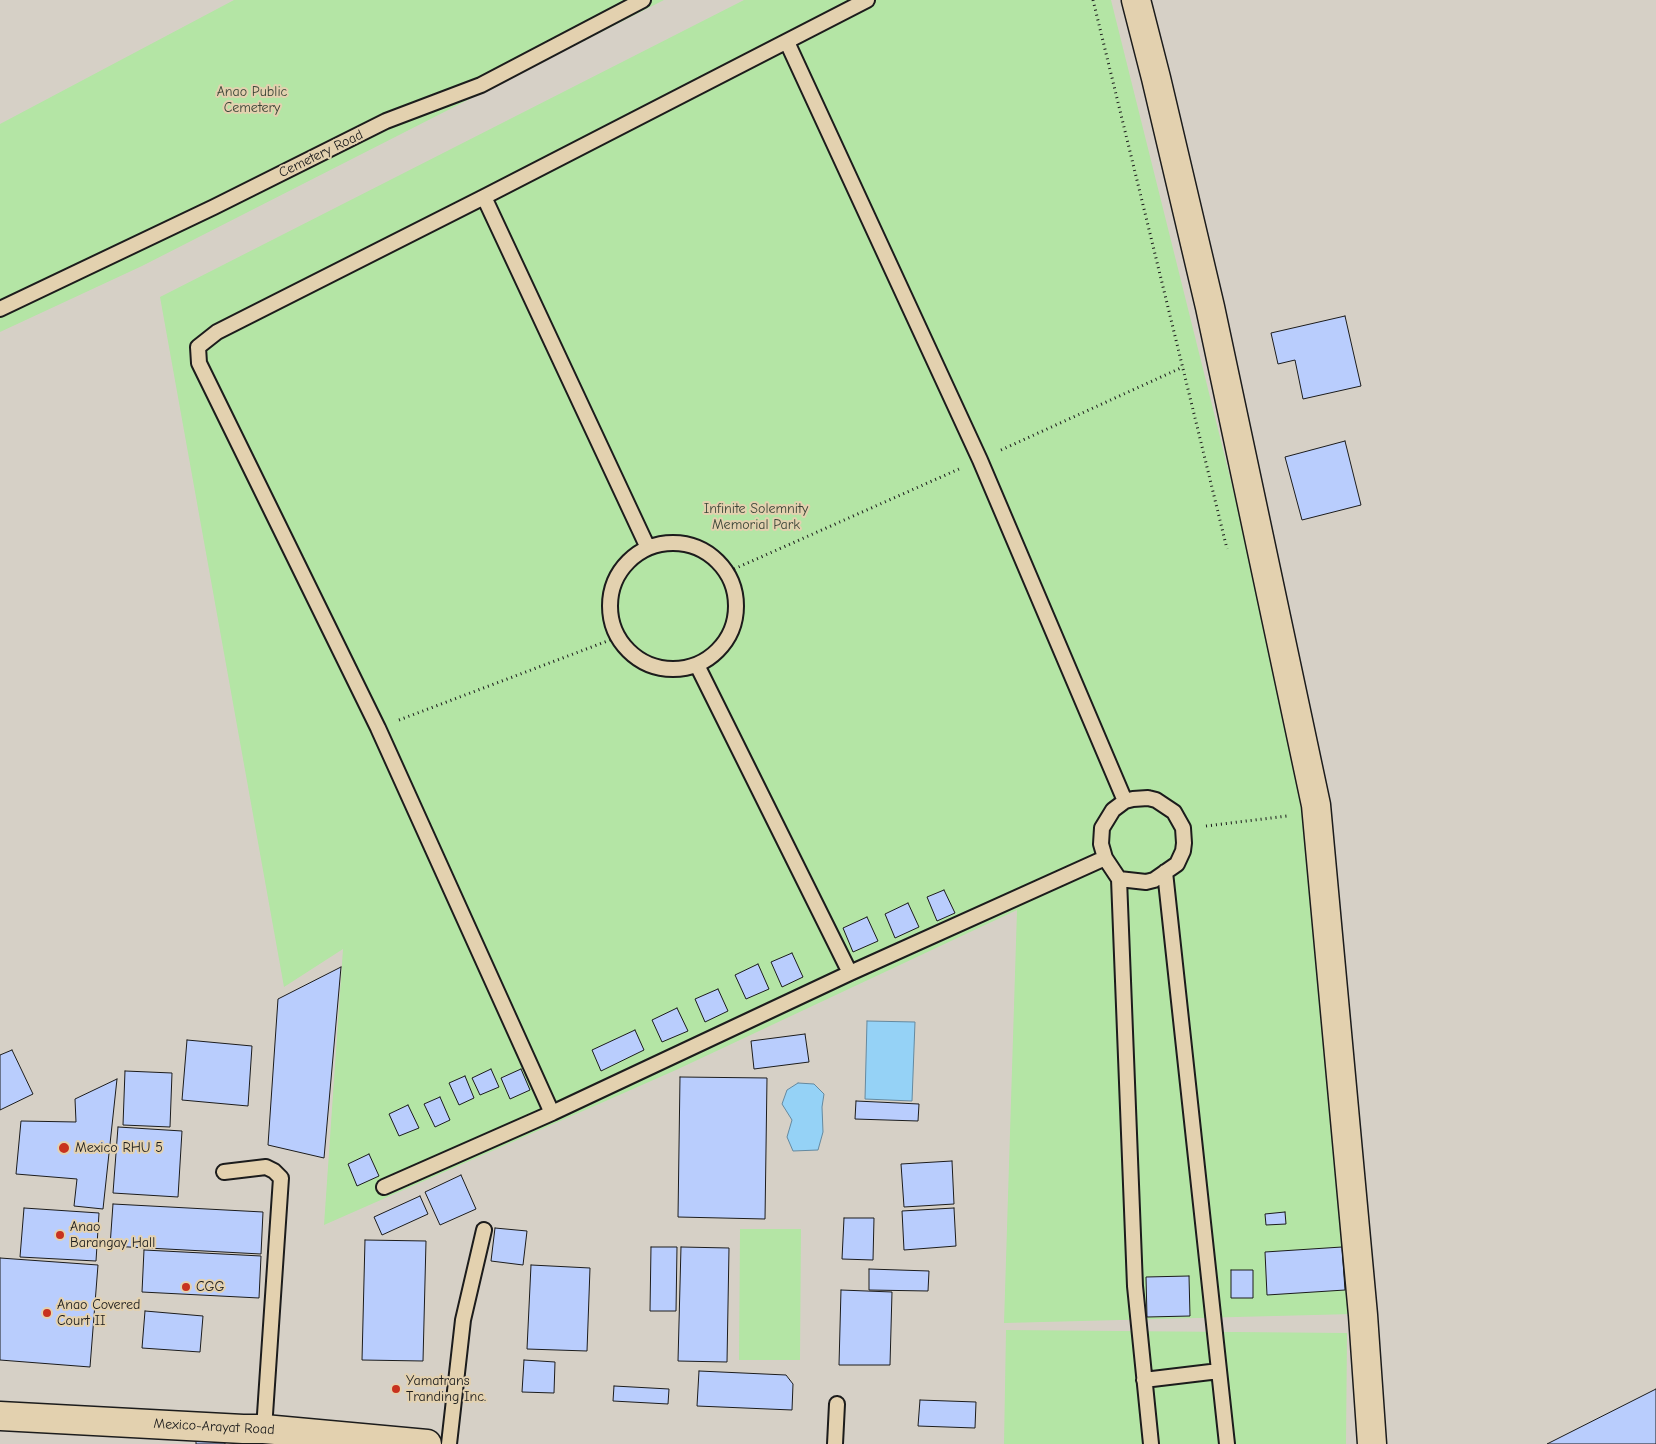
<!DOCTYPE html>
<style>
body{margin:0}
canvas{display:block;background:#d6d0c6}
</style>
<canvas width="1656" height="1444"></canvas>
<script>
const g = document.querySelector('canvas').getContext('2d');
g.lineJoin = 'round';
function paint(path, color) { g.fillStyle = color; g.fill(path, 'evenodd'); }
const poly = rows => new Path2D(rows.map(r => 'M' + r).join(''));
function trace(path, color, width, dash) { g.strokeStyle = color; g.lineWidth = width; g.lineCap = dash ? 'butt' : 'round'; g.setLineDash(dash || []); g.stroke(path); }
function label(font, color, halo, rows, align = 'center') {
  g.font = font + ' "Comic Neue",sans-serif'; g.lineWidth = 4; g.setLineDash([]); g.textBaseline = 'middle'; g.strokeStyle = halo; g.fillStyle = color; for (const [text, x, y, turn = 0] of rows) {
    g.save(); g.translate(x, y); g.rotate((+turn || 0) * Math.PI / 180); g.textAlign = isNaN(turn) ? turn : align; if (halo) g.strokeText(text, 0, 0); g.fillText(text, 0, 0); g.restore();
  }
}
paint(poly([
 [234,0,664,0,142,266,0,332,0,124],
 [744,0,1111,0,1306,782,1353,1314,1004,1323,1017,910,676,1070,324,1225,343,949,284,987,160,297],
 [740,1229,801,1229,800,1360,739,1360],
 [1006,1330,1347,1333,1346,1444,1004,1444]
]), '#b4e5a5');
const water = poly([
 [867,1021,915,1022,912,1101,865,1099,867,1021],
 [798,1083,814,1084,824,1094,822,1107,823,1132,818,1150,793,1151,787,1137,792,1120,782,1104,787,1090,798,1083]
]);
paint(water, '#95d2f6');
trace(water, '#65899f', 1);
const building = poly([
 [1345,316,1361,386,1303,399,1295,360,1278,364,1271,333,1345,316],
 [1345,441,1361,505,1302,520,1285,457,1345,441],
 [944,890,955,913,937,921,927,897,944,890],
 [908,903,919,927,895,938,885,914,908,903],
 [867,917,878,941,853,952,843,928,867,917],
 [792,953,803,977,782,987,771,962,792,953],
 [758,964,769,989,746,999,735,975,758,964],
 [341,967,324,1158,268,1145,278,999,341,967],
 [718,989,728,1011,705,1022,695,999,718,989],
 [677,1008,688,1031,662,1042,652,1020,677,1008],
 [635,1030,644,1050,601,1071,592,1050,635,1030],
 [805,1034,809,1062,754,1069,751,1041,805,1034],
 [187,1040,252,1046,248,1106,182,1100,187,1040],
 [12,1050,33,1094,0,1110,0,1055,12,1050],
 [491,1069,499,1087,480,1095,472,1078,491,1069],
 [521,1069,530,1090,510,1099,501,1078,521,1069],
 [125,1071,172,1073,170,1127,123,1125,125,1071],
 [465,1076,474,1098,459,1105,449,1083,465,1076],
 [680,1077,767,1078,765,1219,678,1217,680,1077],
 [117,1079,103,1209,74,1206,77,1179,16,1174,21,1121,76,1122,75,1099,117,1079],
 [440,1097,450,1120,435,1127,424,1104,440,1097],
 [856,1101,919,1104,918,1121,855,1119,856,1101],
 [408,1105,419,1128,399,1136,389,1114,408,1105],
 [118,1127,182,1131,178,1197,113,1193,118,1127],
 [369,1154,379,1176,357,1186,348,1164,369,1154],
 [952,1161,954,1204,904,1207,901,1164,952,1161],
 [461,1175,476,1209,440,1225,425,1192,461,1175],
 [420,1196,428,1214,382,1235,374,1217,420,1196],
 [113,1204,263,1212,261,1254,110,1246,113,1204],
 [24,1208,99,1213,96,1261,20,1257,24,1208],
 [954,1208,956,1246,904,1250,902,1211,954,1208],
 [1285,1212,1286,1224,1266,1225,1265,1214,1285,1212],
 [844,1218,874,1218,873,1260,842,1259,844,1218],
 [495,1228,527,1231,523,1265,491,1261,495,1228],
 [365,1240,426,1241,423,1361,362,1360,365,1240],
 [651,1247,677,1247,676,1311,650,1311,651,1247],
 [681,1247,729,1248,727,1362,678,1361,681,1247],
 [1342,1247,1345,1290,1267,1295,1265,1252,1342,1247],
 [144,1250,261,1256,259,1298,142,1292,144,1250],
 [0,1258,98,1265,90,1367,0,1360,0,1258],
 [531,1265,590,1268,587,1351,527,1349,531,1265],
 [869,1269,929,1271,928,1291,869,1290,869,1269],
 [1231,1270,1253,1270,1253,1298,1231,1298,1231,1270],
 [1189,1276,1190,1316,1147,1317,1146,1277,1189,1276],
 [841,1290,892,1292,890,1365,839,1365,841,1290],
 [145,1311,203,1316,200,1352,142,1348,145,1311],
 [524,1360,555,1362,554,1393,522,1392,524,1360],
 [699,1371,786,1375,793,1384,792,1410,697,1406,699,1371],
 [614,1386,669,1389,668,1404,613,1401,614,1386],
 [1656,1389,1656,1444,1547,1444,1656,1389],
 [920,1400,976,1402,975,1428,918,1426,920,1400],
 [225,1439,225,1444,196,1444,196,1441,225,1439]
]);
paint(building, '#b9cdfd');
trace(building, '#1c1c1c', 1);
const lane = poly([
 [787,42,980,460,1125,801],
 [484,197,648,548],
 [0,309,214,207,386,121,481,85,643,0],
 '610 606a63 63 0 1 1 126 0a63 63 0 1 1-126 0Z',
 [697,665,850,973],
 [1148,798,1156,800,1174,812,1183,828,1184,843,1183,851,1177,864,1154,880,1146,882,1119,879,1105,858,1101,844,1102,828,1113,810,1125,801,1133,799,1148,798],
 [1165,872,1227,1444],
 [1119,879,1135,1286,1151,1444],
 [552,1113,378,728,199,363,198,347,217,332,484,197,867,0],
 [224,1172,266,1167,274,1171,281,1178,264,1429],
 [384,1187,552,1113,850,973,1105,858],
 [1144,1380,1219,1371],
 [449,1444,463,1320,484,1230],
 [835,1444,837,1404]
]);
const secondary = poly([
 [1136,0,1156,78,1210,307,1316,805,1363,1315,1372,1444],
 [0,1416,243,1429,264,1429,427,1444]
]);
trace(lane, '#1c1c1c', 18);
trace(secondary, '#1c1c1c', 31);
trace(poly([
 [1093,0,1227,549],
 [1001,450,1183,367],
 [725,573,959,469],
 [399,720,618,637],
 [1206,826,1287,816]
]), '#1c1c1c', 3, [1, 4]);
trace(lane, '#e3d1af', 14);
trace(secondary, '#e3d1af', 28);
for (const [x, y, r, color] of [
 [64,1148,6,"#c8321e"],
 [60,1235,5,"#c8321e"],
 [186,1287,5,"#c8321e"],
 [47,1313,5,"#c8321e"],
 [396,1389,5,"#c8321e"]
]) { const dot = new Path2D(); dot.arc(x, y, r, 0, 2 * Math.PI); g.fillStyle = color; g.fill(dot); trace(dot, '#e3d1af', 2); }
label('14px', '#3a4437', '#e3d1af', [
 ["Anao Public",252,92],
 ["Cemetery",252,108],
 ["Infinite Solemnity",756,509],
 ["Memorial Park",756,525]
]);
label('14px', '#1c1c1c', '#e3d1af', [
 ["Cemetery Road",321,154,-26],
 ["Mexico-Arayat Road",214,1427,3]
]);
label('14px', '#1c1c1c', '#e3d1af', [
 ["Mexico RHU 5",75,1148],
 ["Anao",70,1227],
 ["Barangay Hall",70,1243],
 ["CGG",196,1287],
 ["Anao Covered",57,1305],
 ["Court II",57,1321],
 ["Yamatrans",406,1381],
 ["Tranding Inc.",406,1397]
], 'left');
</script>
